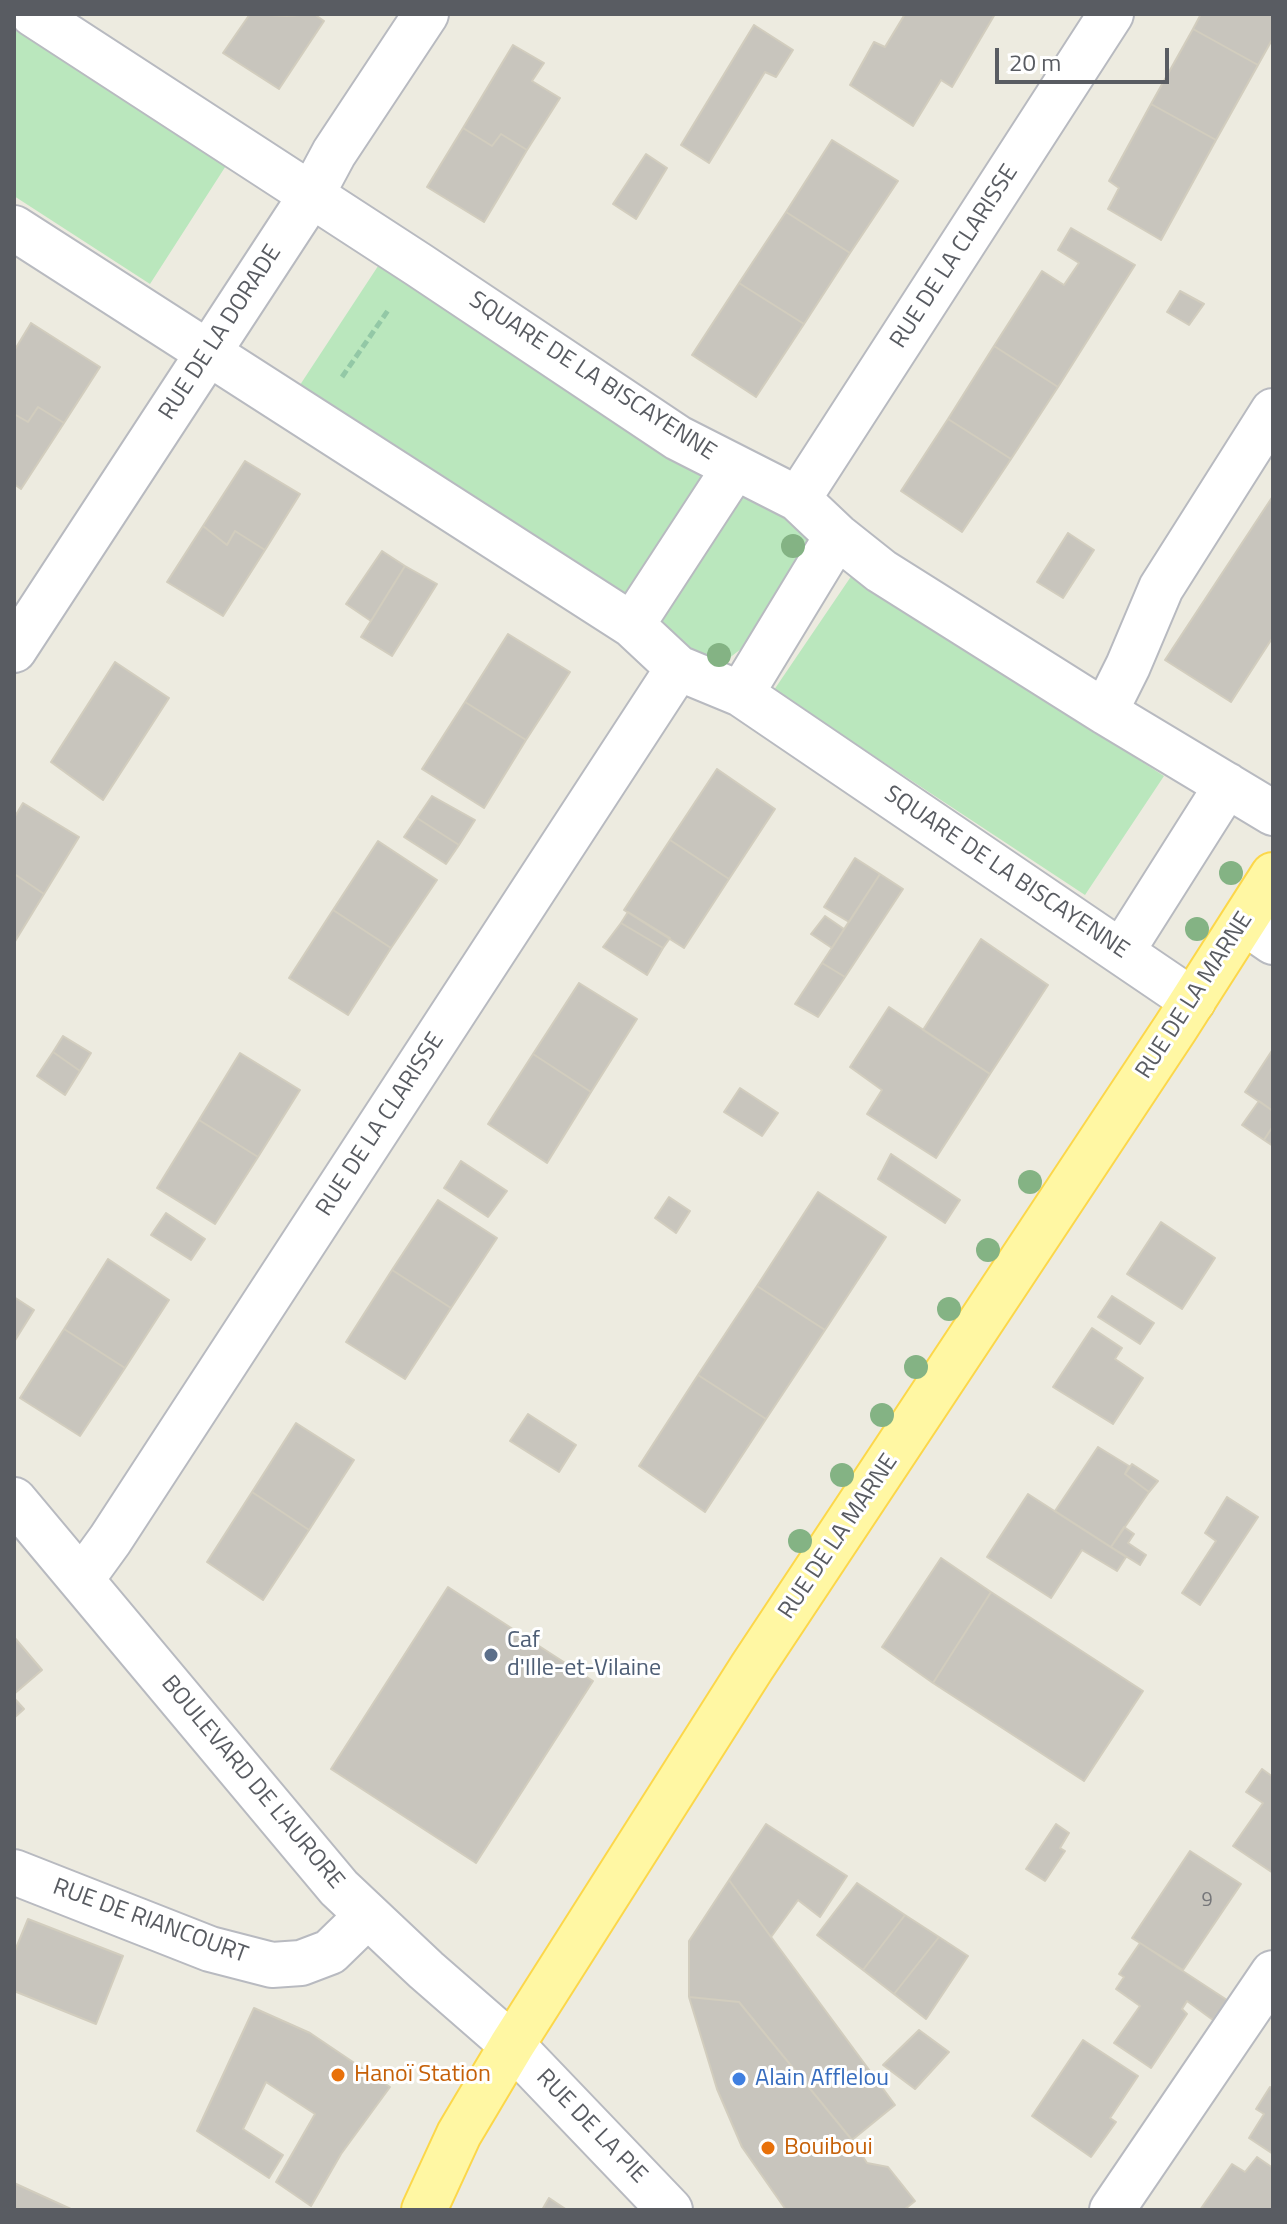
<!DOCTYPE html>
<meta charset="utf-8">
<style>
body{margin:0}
#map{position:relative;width:1287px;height:2224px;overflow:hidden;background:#edebe0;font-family:"Titillium Web",sans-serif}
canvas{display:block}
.frame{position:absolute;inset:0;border:16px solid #595c62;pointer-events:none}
.scale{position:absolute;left:995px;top:48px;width:174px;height:36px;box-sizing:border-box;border:4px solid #595c62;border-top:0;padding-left:10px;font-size:24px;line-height:28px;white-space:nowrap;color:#595c62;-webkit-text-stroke:6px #fff;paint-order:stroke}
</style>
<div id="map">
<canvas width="1287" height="2224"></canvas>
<div class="frame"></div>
<div class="scale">20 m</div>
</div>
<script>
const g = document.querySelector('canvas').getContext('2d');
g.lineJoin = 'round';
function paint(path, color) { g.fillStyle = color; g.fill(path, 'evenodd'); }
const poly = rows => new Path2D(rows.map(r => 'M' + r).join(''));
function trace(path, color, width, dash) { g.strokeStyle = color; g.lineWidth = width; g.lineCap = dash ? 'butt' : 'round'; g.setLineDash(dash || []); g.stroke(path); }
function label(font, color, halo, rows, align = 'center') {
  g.font = font + ' "Titillium Web",sans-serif'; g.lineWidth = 6; g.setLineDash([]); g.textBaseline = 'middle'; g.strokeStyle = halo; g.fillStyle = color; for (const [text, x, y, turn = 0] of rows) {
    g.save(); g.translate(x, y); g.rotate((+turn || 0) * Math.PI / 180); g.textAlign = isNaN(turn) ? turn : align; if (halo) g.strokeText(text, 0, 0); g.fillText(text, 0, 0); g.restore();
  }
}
paint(poly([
 [14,22,229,161,150,284,14,196],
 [382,260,703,474,620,601,298,388],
 [739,498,763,498,811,539,755,638,719,666,701,660,660,625,660,599],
 [852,575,1164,776,1085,895,774,690]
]), '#bae7bd');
const building = poly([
 [250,14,287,16,314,14,324,21,279,89,223,53,250,14],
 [905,14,995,14,952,87,941,80,913,126,850,85,874,42,885,47,905,14],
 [1201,14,1273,14,1273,38,1258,65,1193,29,1201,14],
 [754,25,793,50,776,77,765,72,709,163,681,145,754,25],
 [1193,29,1258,65,1216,140,1151,104,1193,29],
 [513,45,544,63,532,81,560,98,527,150,501,134,492,146,463,128,513,45],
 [1151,104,1216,140,1161,240,1108,209,1119,188,1109,181,1151,104],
 [463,128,492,146,501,134,527,150,484,222,427,187,463,128],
 [832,140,898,181,850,253,786,212,832,140],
 [646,154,667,168,636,219,613,204,646,154],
 [786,212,850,253,804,324,739,283,786,212],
 [1071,228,1135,265,1058,387,994,346,1042,271,1064,285,1079,263,1058,250,1071,228],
 [739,283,804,324,756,397,692,355,739,283],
 [1180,291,1204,304,1189,325,1167,312,1180,291],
 [31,323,100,367,64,423,38,407,28,422,14,414,14,351,31,323],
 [994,346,1058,387,1011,459,948,419,994,346],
 [38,407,64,423,21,489,14,484,14,414,28,422,38,407],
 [948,419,1011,459,962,532,901,491,948,419],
 [245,461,300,494,265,550,235,531,227,545,203,526,245,461],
 [1273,496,1273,637,1231,702,1165,660,1273,496],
 [203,526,227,545,235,531,265,550,223,616,167,582,203,526],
 [1068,533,1094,550,1063,598,1037,582,1068,533],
 [382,551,405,566,371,621,346,604,382,551],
 [405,566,437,584,392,656,361,637,405,566],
 [508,634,570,672,526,740,465,702,508,634],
 [115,662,169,698,103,800,51,762,115,662],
 [465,702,526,740,484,808,422,769,465,702],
 [717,769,775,809,729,879,670,840,717,769],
 [432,796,475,820,459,845,417,818,432,796],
 [23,803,79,837,44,894,16,875,14,878,14,818,23,803],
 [417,818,459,845,446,864,404,837,417,818],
 [670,840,729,879,684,948,624,910,670,840],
 [378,841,437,880,391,948,333,910,378,841],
 [855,858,880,874,849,922,824,907,855,858],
 [880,874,903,889,845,977,822,963,880,874],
 [16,875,44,894,14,943,14,878,16,875],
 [333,910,391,948,348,1015,289,978,333,910],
 [628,912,670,938,663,948,621,923,628,912],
 [825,916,844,929,832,948,811,934,825,916],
 [621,923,663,948,647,975,603,947,621,923],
 [981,939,1048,985,990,1074,923,1030,981,939],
 [822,963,845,977,818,1017,795,1004,822,963],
 [579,983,637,1019,591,1092,533,1054,579,983],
 [889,1007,990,1074,936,1158,867,1114,882,1090,850,1067,889,1007],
 [63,1036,91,1053,80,1071,53,1052,63,1036],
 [1273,1049,1273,1111,1245,1092,1273,1049],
 [53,1052,80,1071,65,1095,37,1076,53,1052],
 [240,1053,300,1090,258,1157,199,1120,240,1053],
 [533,1054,591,1092,547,1163,488,1124,533,1054],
 [740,1088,778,1113,762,1136,724,1112,740,1088],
 [1259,1101,1273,1111,1273,1126,1264,1140,1242,1125,1259,1101],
 [199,1120,258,1157,215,1224,157,1188,199,1120],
 [1273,1126,1273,1146,1264,1140,1273,1126],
 [891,1154,960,1200,945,1223,878,1179,891,1154],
 [461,1161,507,1191,488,1217,444,1188,461,1161],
 [818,1192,886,1237,825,1330,757,1286,818,1192],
 [669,1197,690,1211,676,1233,655,1218,669,1197],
 [438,1200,497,1238,451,1308,392,1270,438,1200],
 [166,1213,205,1239,191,1260,151,1235,166,1213],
 [1161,1222,1215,1258,1182,1309,1127,1274,1161,1222],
 [108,1259,169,1300,125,1368,64,1329,108,1259],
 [392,1270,451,1308,405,1379,346,1342,392,1270],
 [757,1286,825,1330,766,1419,698,1375,757,1286],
 [1112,1296,1154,1323,1140,1344,1098,1317,1112,1296],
 [14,1297,34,1310,14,1342,14,1297],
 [1092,1328,1122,1348,1115,1359,1143,1378,1113,1424,1053,1387,1092,1328],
 [64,1329,125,1368,80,1436,20,1398,64,1329],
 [698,1375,766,1419,705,1512,639,1466,698,1375],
 [528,1414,576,1445,559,1472,510,1441,528,1414],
 [296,1423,354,1460,309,1530,252,1492,296,1423],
 [1098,1447,1129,1466,1125,1474,1149,1492,1111,1547,1055,1511,1098,1447],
 [1132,1464,1158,1481,1149,1492,1125,1474,1132,1464],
 [252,1492,309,1530,263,1600,207,1562,252,1492],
 [1028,1494,1126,1557,1117,1571,1082,1550,1051,1598,987,1557,1028,1494],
 [1227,1497,1258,1517,1200,1605,1182,1593,1216,1541,1205,1533,1227,1497],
 [1124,1527,1134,1534,1128,1543,1146,1555,1140,1565,1111,1547,1124,1527],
 [941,1558,991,1592,933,1683,882,1647,941,1558],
 [448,1587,593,1681,476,1863,331,1769,448,1587],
 [991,1592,1143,1691,1084,1781,933,1683,991,1592],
 [14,1637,42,1670,14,1694,14,1637],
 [14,1698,24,1709,14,1718,14,1698],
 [1262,1769,1273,1777,1273,1873,1233,1846,1263,1803,1246,1792,1262,1769],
 [766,1824,847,1876,820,1917,798,1900,771,1937,729,1880,766,1824],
 [1056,1824,1069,1833,1060,1848,1065,1851,1045,1881,1026,1869,1056,1824],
 [1190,1851,1241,1884,1183,1970,1132,1938,1190,1851],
 [729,1880,895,2105,852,2140,739,2002,689,1997,689,1941,729,1880],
 [857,1883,905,1915,863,1970,817,1935,857,1883],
 [905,1915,939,1937,894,1994,863,1970,905,1915],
 [28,1919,123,1956,96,2024,14,1991,14,1953,28,1919],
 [939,1937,968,1956,926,2019,894,1994,939,1937],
 [1140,1943,1227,2000,1213,2020,1187,2001,1182,2009,1187,2014,1151,2068,1114,2043,1140,2006,1116,1989,1124,1977,1119,1974,1140,1943],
 [689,1997,739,2002,852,2140,867,2163,888,2167,915,2201,904,2210,786,2210,742,2147,717,2089,689,1997],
 [254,2008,310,2033,390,2087,341,2154,311,2206,276,2182,315,2114,266,2082,243,2129,283,2155,269,2178,197,2131,254,2008],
 [919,2030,949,2052,915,2089,883,2065,919,2030],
 [1083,2040,1138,2076,1110,2118,1116,2122,1091,2157,1032,2116,1083,2040],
 [1270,2087,1273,2089,1273,2154,1249,2138,1264,2114,1256,2109,1270,2087],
 [1257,2157,1273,2168,1273,2210,1200,2210,1232,2164,1245,2172,1257,2157],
 [14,2183,73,2210,14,2210,14,2183],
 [549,2198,567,2210,542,2210,549,2198]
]);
paint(building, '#c8c5bd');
trace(building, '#d2cdbe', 2);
const street = poly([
 [33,14,419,265,678,438,798,499,837,536,881,571,1105,712,1273,813],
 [14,228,632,625,678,668,741,694,1193,1001],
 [798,499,1111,14],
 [632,625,735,467],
 [14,650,312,194,334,153,426,14],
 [741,694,837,536],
 [1105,712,1128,666,1161,588,1273,411],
 [1244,922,1273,942],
 [1122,951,1227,785],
 [14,1500,339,1888,426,1970,512,2045,670,2210],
 [81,1580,110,1540,678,668],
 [14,1872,210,1949,272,1965,301,1963,330,1952,367,1916],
 [1112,2210,1273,1973]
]);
const primary = poly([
 [424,2210,459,2134,512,2045,752,1667,1176,1027,1273,875]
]);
trace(street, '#b8bac0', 48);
trace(primary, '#fcd74a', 48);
trace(poly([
 [342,377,389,309]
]), '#93c8a6', 5, [8, 4]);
trace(street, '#fff', 44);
trace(primary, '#fff7a3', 44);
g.fillStyle = '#84b384';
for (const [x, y] of [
 [793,546],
 [719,655],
 [1231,873],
 [1197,929],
 [1030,1182],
 [988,1250],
 [949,1309],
 [916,1367],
 [882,1415],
 [842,1475],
 [800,1541]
]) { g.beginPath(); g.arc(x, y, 12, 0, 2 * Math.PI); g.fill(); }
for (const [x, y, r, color] of [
 [491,1655,8,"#5c6f8a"],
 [338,2075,8,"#e8710a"],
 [739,2079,8,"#3f7fe0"],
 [768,2148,8,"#e8710a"]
]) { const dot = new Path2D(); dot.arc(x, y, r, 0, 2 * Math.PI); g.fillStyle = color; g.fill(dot); trace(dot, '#fff', 3); }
label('20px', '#757679', null, [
 ["9",1207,1901]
]);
label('24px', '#595c62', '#fff', [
 ["RUE DE LA CLARISSE",955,257,-57],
 ["RUE DE LA DORADE",221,333,-57],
 ["SQUARE DE LA BISCAYENNE",592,377,33],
 ["SQUARE DE LA BISCAYENNE",1006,873,34],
 ["RUE DE LA MARNE",1195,996,-57],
 ["RUE DE LA CLARISSE",381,1125,-57],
 ["RUE DE LA MARNE",839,1537,-56],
 ["BOULEVARD DE L'AURORE",252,1783,50],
 ["RUE DE RIANCOURT",150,1922,20],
 ["RUE DE LA PIE",591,2127,46]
]);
label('24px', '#4e5e75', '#fff', [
 ["Caf",507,1641],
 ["d'Ille-et-Vilaine",507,1669]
], 'left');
label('24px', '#c56008', '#fff', [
 ["Hanoï Station",354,2075],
 ["Bouiboui",784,2148]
], 'left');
label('24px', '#366cbe', '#fff', [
 ["Alain Afflelou",755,2079]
], 'left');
</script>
